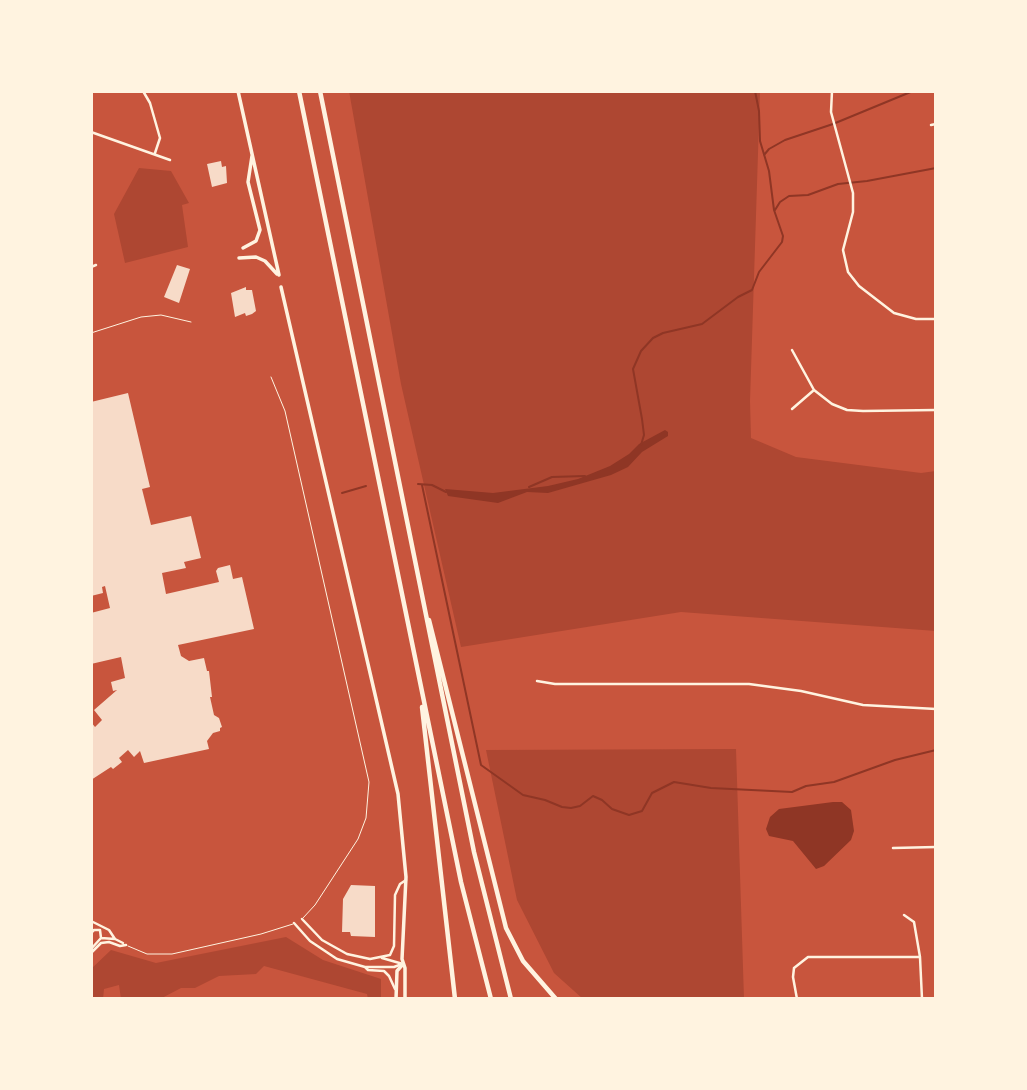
<!DOCTYPE html>
<style>
body{margin:0}
#map{position:relative;width:1027px;height:1090px;overflow:hidden;background:#c8553d;font-family:"Work Sans",sans-serif}
canvas{display:block}
.frame{position:absolute;inset:0;border:93px solid #fff3e0;pointer-events:none}
</style>
<div id="map">
<canvas width="1027" height="1090"></canvas>
<div class="frame"></div>
</div>
<script>
const g = document.querySelector('canvas').getContext('2d');
g.lineJoin = 'round';
function paint(path, color) { g.fillStyle = color; g.fill(path, 'evenodd'); }
const poly = rows => new Path2D(rows.map(r => 'M' + r).join(''));
function trace(path, color, width, dash) { g.strokeStyle = color; g.lineWidth = width; g.lineCap = dash ? 'butt' : 'round'; g.setLineDash(dash || []); g.stroke(path); }
paint(poly([
 [349,91,760,91,750,401,751,438,796,457,921,473,936,471,936,631,681,612,461,647,401,384],
 [139,168,171,171,189,203,182,205,188,247,125,263,114,214],
 [736,749,744,999,583,999,554,973,517,900,486,750],
 [286,937,323,960,381,979,381,999,368,999,367,994,264,966,256,974,219,976,195,988,181,988,160,999,121,999,119,985,104,989,103,999,91,999,91,969,111,950,156,963]
]), '#ae4732');
paint(poly([
 [665,430,668,432,668,436,642,452,628,467,611,475,548,493,527,492,498,503,448,496,445,489,493,493,548,486,578,479,610,466,629,454,639,444],
 [833,802,842,802,851,810,854,831,851,840,824,866,816,869,793,841,769,836,766,829,770,817,779,809]
]), '#8f3625');
trace(poly([
 [764,155,769,149,785,140,833,124,913,91],
 [775,210,780,202,789,196,808,195,838,184,867,181,936,168],
 [641,445,644,435,642,419,633,369,641,351,653,338,663,333,702,324,738,297,752,290,759,272,782,242,783,236,774,210,769,171,760,141,759,111,755,91],
 [418,484,432,485,446,492],
 [422,485,481,765,523,795,545,800,562,807,571,808,580,806,593,796,602,800,612,809,629,815,642,811,652,793,674,782,711,788,792,792,806,786,834,782,895,760,936,750],
 [529,487,552,477,585,476],
 [342,493,366,486]
]), '#8f3625', 2);
paint(poly([
 [221,161,222,167,226,166,227,183,212,187,207,164],
 [177,265,190,269,179,303,164,297],
 [246,287,246,290,252,290,256,311,252,314,246,316,245,313,235,317,231,293],
 [128,393,150,487,142,489,151,525,191,516,201,558,184,562,186,568,162,573,166,594,219,582,216,571,218,568,230,565,233,579,242,577,254,629,178,645,181,656,189,661,204,658,207,671,209,671,212,697,210,697,214,715,219,718,222,727,220,728,220,731,213,733,207,741,209,749,144,763,140,751,134,757,128,750,119,758,122,762,113,769,111,767,91,780,91,722,95,727,102,720,94,710,117,690,113,691,111,682,125,678,121,657,91,664,91,613,110,608,105,586,102,587,103,593,91,596,91,402],
 [351,885,375,886,375,937,351,936,350,932,342,932,343,899]
]), '#f7dbc8');
trace(poly([
 [91,333,141,317,161,315,191,322],
 [271,377,285,411,369,782,366,818,358,839,315,905,303,918],
 [128,946,147,954,172,954,261,934,293,924]
]), '#fff3e0', 1);
trace(poly([
 [143,91,150,103,160,138,155,153],
 [832,91,831,112,853,193,853,212,843,250,848,272,859,286,894,313,916,319,936,319],
 [931,125,936,124],
 [91,132,170,160],
 [91,267,96,265],
 [792,350,814,390,832,404,847,410,863,411,936,410],
 [792,409,814,390],
 [537,681,555,684,749,684,801,691,863,705,936,709],
 [893,848,936,847],
 [904,915,914,922,920,957,922,999],
 [302,919,322,940,347,954,370,959,390,955,394,946,395,895,400,884,406,880],
 [91,921,109,930,115,939,123,943],
 [294,923,310,941,337,959,365,967,394,967,402,964],
 [92,932,94,930,100,930,101,938],
 [101,938,115,939],
 [91,949,101,938],
 [91,953,101,943,109,942,120,946,126,945],
 [382,958,403,964],
 [365,967,368,970,384,971,389,976,395,989],
 [797,999,793,977,794,968,808,957,920,957]
]), '#fff3e0', 2.5);
trace(poly([
 [238,91,279,275],
 [243,248,256,241,260,230,248,182,252,156],
 [239,258,256,257,265,261,277,274],
 [281,287,398,794,406,877,402,959,405,968,405,999],
 [396,999,397,971,403,964]
]), '#fff3e0', 3.5);
trace(poly([
 [299,91,461,882,491,999],
 [320,91,474,852,511,999],
 [429,620,506,928,523,961,556,999],
 [422,707,455,999]
]), '#fff3e0', 4.5);
</script>
